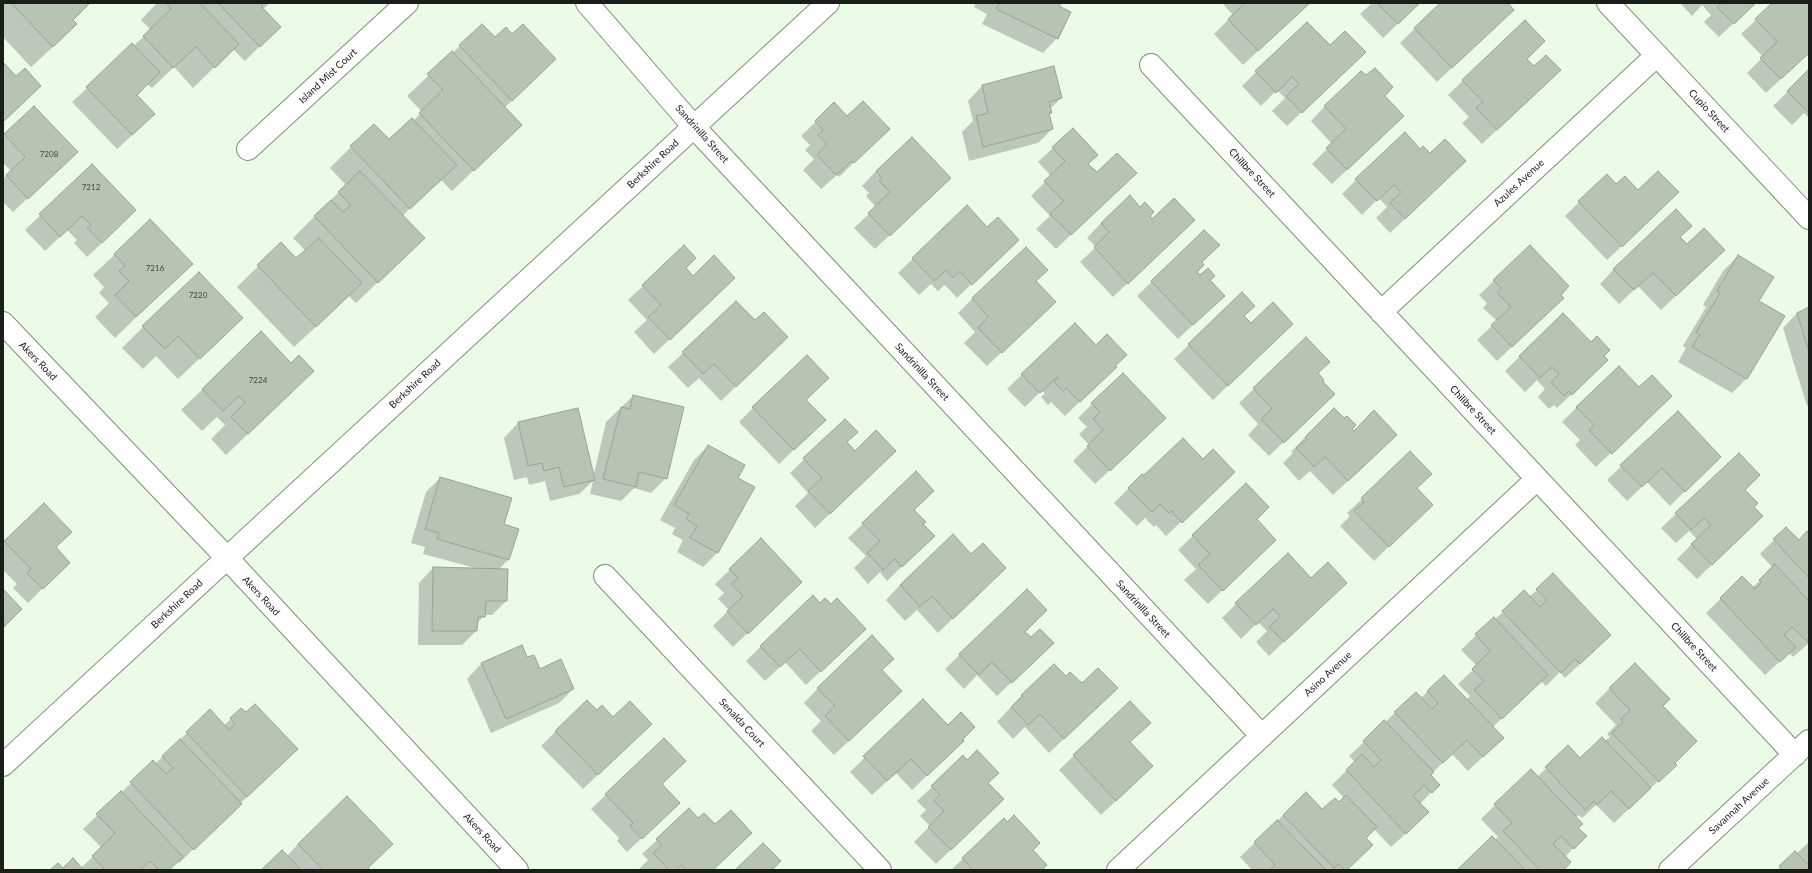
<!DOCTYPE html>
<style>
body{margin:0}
#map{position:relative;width:1812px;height:873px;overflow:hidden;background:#ecfae8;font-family:Lato,sans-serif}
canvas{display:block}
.frame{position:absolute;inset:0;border:4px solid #191e18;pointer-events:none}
</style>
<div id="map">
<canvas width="1812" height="873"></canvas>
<div class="frame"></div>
</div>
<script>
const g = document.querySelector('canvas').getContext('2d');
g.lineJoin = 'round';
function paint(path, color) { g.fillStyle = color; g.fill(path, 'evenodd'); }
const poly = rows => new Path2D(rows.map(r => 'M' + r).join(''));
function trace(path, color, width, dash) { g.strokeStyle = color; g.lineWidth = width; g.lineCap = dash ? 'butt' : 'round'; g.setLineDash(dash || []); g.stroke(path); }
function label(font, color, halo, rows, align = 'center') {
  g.font = font + ' Lato,sans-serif'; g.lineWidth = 3; g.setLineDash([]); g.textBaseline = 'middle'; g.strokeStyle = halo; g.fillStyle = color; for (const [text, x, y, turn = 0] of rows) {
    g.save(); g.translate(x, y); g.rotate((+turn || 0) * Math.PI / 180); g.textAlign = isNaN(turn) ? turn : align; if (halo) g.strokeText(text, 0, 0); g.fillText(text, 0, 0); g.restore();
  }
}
paint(poly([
 [3,3,89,3,72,20,55,45,31,67,3,37],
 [157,3,198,3,200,5,202,3,270,3,263,9,265,41,245,61,233,49,193,88,174,67,152,88,147,84,136,95,140,128,117,149,72,102,151,30,141,20],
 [976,3,1059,3,1058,6,1057,38,1043,53,982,24,987,14,974,7],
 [1222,3,1309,3,1243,65,1214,34,1233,15],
 [1372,3,1419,3,1383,38,1360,14],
 [1441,3,1506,3,1498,24,1437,82,1400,43],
 [1680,3,1755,3,1719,37,1704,22,1711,15,1702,5,1692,16],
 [1774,3,1806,3,1809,6,1809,52,1766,93,1747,73,1763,57,1741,34],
 [1525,21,1526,59,1545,85,1482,144,1462,123,1469,117,1448,95],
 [482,25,534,80,504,108,499,146,452,191,441,180,402,216,402,259,356,303,349,296,294,347,237,287,281,244,296,260,306,251,293,238,346,185,330,168,351,147,389,141,413,121,422,112,407,96],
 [1350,66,1287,126,1272,111,1285,98,1277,90,1261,106,1242,86,1256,72],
 [1054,68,1061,98,1050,109,1051,112,1048,115,1052,129,1038,143,969,161,962,132,973,121,968,101,982,86],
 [1809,71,1809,118,1804,113,1792,125,1773,106],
 [1384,96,1389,130,1332,184,1312,164,1332,144,1311,121,1325,106],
 [834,104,874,143,839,177,837,175,821,189,803,170,814,159,805,150,810,145,801,136],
 [34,107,62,166,13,212,3,202,3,179,11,171,3,163,3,137],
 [1073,129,1087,164,1097,174,1121,187,1056,249,1036,229,1050,216,1031,196,1051,176,1038,162],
 [1420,150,1450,176,1390,233,1376,218,1387,207,1379,198,1362,215,1342,194,1356,180],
 [92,165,121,225,87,257,74,243,77,240,67,230,45,251,25,230],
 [876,171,935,192,875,249,854,228,876,207,866,196,869,193,862,186],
 [1616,186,1638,191,1663,207,1607,260,1565,216,1579,202],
 [967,207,1003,254,957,298,945,285,938,291,931,284,919,295,898,273],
 [1149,216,1152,220,1180,234,1113,297,1080,262,1096,247,1087,238,1101,223],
 [150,221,191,264,115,338,95,317,109,303,99,293,104,287,93,275],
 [1204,231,1201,263,1195,272,1200,277,1209,281,1209,310,1178,339,1137,296],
 [1679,237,1709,264,1661,310,1638,286,1619,304,1600,284,1614,269],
 [1530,246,1560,295,1548,312,1497,361,1477,340,1497,321,1483,308,1487,303,1479,295],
 [1738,256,1758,301,1784,316,1746,379,1732,393,1678,362,1686,348,1683,346,1706,307,1703,305,1723,271],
 [685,269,693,277,719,292,654,354,634,332,647,320,628,300,643,286],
 [1035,281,1040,316,987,366,964,343,975,332,958,313,973,298],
 [1242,294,1243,316,1251,325,1277,338,1213,400,1174,359],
 [1809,309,1809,406,1807,406,1783,328,1797,313],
 [755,322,772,351,721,401,699,378,688,388,668,367,683,353],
 [1074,324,1114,366,1101,381,1065,416,1051,402,1048,405,1041,397,1045,393,1041,391,1025,407,1007,389],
 [143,327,220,339,178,379,156,356,143,369,122,348],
 [261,333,292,392,226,455,211,439,225,425,217,417,202,431,181,410],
 [1306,339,1319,408,1269,456,1248,435,1258,424,1239,403],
 [1591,344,1603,356,1592,375,1557,408,1554,405,1549,409,1538,397,1545,389,1537,380,1525,392,1505,371,1520,356],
 [633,396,666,478,651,493,634,488,621,501,590,494,593,481,579,494,550,501,545,481,529,485,527,477,514,480,504,438,518,423,577,409,593,478,606,422],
 [1092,404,1150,432,1095,484,1073,461,1089,445,1079,434,1087,427,1078,418],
 [1577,407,1656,410,1596,467,1575,445,1580,440,1562,422],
 [753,408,810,434,779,464,739,422],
 [1677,412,1705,471,1670,506,1647,482,1627,501,1607,480],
 [845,420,846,442,855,452,880,465,815,528,795,506,808,493,790,473],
 [1344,420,1351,429,1382,449,1333,495,1310,471,1299,481,1283,463,1293,453,1291,452,1305,437],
 [708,446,737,478,753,487,717,553,703,567,677,552,683,540,672,534,675,528,660,520,694,460],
 [916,473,913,510,922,524,919,550,887,581,880,572,868,584,854,568,866,556,848,538],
 [1142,475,1219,486,1166,536,1156,525,1154,527,1145,518,1137,526,1114,503],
 [440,478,503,525,509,559,498,570,506,601,492,615,484,615,476,625,476,631,462,645,418,645,419,583,433,568,475,568,423,554,425,547,411,543,426,492],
 [1246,485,1260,554,1208,604,1184,580,1196,569,1178,550],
 [1416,488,1417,519,1374,561,1340,526,1350,516,1347,513,1362,499],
 [1744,490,1753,507,1747,531,1697,579,1677,559,1697,539,1689,531,1676,543,1661,528,1676,514],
 [44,504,54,548,54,577,28,603,13,588,17,584,3,570,3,544],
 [1786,528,1799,541,1809,534,1809,643,1793,657,1789,653,1765,675,1706,613,1742,578,1752,588,1773,568,1760,554],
 [761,540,786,596,733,647,713,626,729,610,718,599,724,593,715,584],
 [1311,579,1331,597,1269,656,1256,642,1267,631,1258,622,1241,639,1222,618,1236,604],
 [990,582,938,633,917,610,905,621,886,600,900,585],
 [1026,590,1024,632,1038,657,997,696,977,675,964,689,945,669],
 [1537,590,1596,649,1565,678,1560,672,1546,686,1541,681,1493,727,1488,752,1468,771,1452,754,1430,775,1438,785,1420,804,1413,827,1391,847,1374,829,1365,838,1347,870,1252,870,1240,857,1306,793,1322,810,1339,803,1344,798,1332,785,1355,762,1349,756,1416,693,1421,698,1444,676,1466,700,1470,696,1458,684,1477,666,1461,650,1493,619,1494,620,1503,612,1529,597],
 [813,596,850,643,806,685,785,662,765,681,746,661],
 [521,646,527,659,539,670,573,689,559,703,491,733,467,679,481,664],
 [881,670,887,705,834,755,811,731,821,721,804,703,818,688],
 [1066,678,1102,703,1049,753,1025,727,1013,739,997,722,1022,695],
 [1610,688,1662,706,1674,763,1675,765,1614,823,1596,805,1582,818,1579,815,1575,818,1577,828,1585,836,1565,857,1562,870,1458,870,1498,837,1481,819,1495,805,1537,777,1568,747,1580,760,1610,737,1607,734,1616,725,1595,703],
 [923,700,961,739,948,755,912,790,896,773,872,795,850,772],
 [1130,702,1129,743,1137,781,1101,815,1059,770],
 [597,711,613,718,636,738,583,789,541,746,556,731],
 [231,719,282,763,179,863,177,861,168,870,51,870,81,868,102,848,83,829,153,762,155,764,187,733,224,725],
 [664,739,661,784,664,817,627,852,617,841,619,838,591,809],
 [987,784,988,814,936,864,914,842,930,826,920,816,926,810,917,801,932,787],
 [689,810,712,870,641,870,639,869,648,860,642,854],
 [1004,820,1031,850,1041,870,951,870],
 [1809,842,1809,870,1777,870,1795,853,1796,854],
 [298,844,367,868,368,870,263,870,287,856]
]), '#0003');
const building = poly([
 [11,3,90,3,73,20,77,24,53,47,11,3],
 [166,3,200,3,239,44,215,68,196,47,173,68,143,36,171,9,166,3],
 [218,3,264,3,261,6,281,27,260,47,218,3],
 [999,3,1061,3,1059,6,1071,12,1058,39,996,9,999,3],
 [1245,3,1310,3,1258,51,1228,19,1245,3],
 [1377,3,1420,3,1398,24,1377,3],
 [1440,3,1508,3,1514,10,1452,68,1414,28,1440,3],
 [1722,3,1756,3,1734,24,1717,7,1722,3],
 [1772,3,1808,3,1809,4,1809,53,1781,79,1760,58,1777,42,1755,19,1772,3],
 [1525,20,1545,41,1527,59,1534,66,1546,55,1561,70,1497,130,1476,108,1483,102,1462,80,1525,20],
 [1307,22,1330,45,1345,31,1366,52,1302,113,1286,96,1299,84,1292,77,1276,93,1255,71,1307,22],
 [482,24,495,37,506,27,512,34,523,24,556,59,512,101,459,45,482,24],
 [132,43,160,72,137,95,155,114,132,135,86,87,132,43],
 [452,51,522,125,474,171,419,113,443,90,427,74,452,51],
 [3,62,16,76,25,68,41,86,3,122,3,62],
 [1054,66,1062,98,1049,102,1052,113,1049,113,1053,129,983,147,976,116,988,113,982,85,1054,66],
 [1375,68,1393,87,1385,96,1404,116,1347,170,1326,148,1346,129,1324,106,1361,71,1366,75,1375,68],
 [1809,69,1809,109,1807,111,1787,91,1809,69],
 [863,101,890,129,854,163,852,161,836,175,817,155,827,144,818,135,823,130,815,121,834,102,847,116,863,101],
 [34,106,78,152,28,199,6,175,25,157,4,134,34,106],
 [412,118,457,165,410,209,350,146,374,124,389,139,412,118],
 [1073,128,1098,155,1088,164,1097,172,1117,153,1137,173,1071,235,1050,214,1064,201,1044,181,1065,161,1052,147,1073,128],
 [1405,132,1420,149,1423,146,1430,153,1445,139,1466,161,1405,219,1390,203,1401,192,1394,185,1377,201,1355,179,1405,132],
 [912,137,951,178,890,236,868,213,890,192,879,181,882,178,876,171,912,137],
 [92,164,136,210,102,243,87,228,91,225,82,216,60,237,39,214,92,164],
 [360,171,425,238,378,283,314,216,331,200,343,212,351,205,338,192,360,171],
 [1658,171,1679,192,1622,247,1578,201,1607,174,1616,184,1625,176,1638,190,1658,171],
 [1130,195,1140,207,1145,202,1154,212,1150,216,1152,219,1174,198,1195,220,1128,284,1094,247,1109,232,1101,223,1130,195],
 [967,205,987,227,998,217,1019,240,972,285,960,271,953,278,946,270,934,281,912,258,967,205],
 [1676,209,1692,226,1680,237,1687,244,1704,228,1725,250,1676,296,1653,273,1634,290,1613,269,1676,209],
 [150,219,193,264,136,317,115,295,129,281,119,271,125,266,114,254,150,219],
 [1204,230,1220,245,1202,262,1204,265,1197,272,1200,275,1208,268,1215,276,1210,280,1225,296,1193,325,1151,281,1204,230],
 [319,238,362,283,316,327,257,265,281,242,296,258,319,238],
 [684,245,696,258,686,268,693,276,714,255,735,278,670,340,648,317,661,305,642,285,684,245],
 [1530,245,1569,286,1561,295,1564,298,1512,347,1491,325,1511,307,1497,293,1501,288,1493,280,1530,245],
 [1026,247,1048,270,1036,281,1056,302,1002,353,978,328,988,317,972,298,1026,247],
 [1738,255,1774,277,1759,301,1785,316,1747,379,1692,347,1700,334,1696,332,1720,293,1717,291,1738,255],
 [199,272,243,318,200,359,178,336,165,349,142,326,199,272],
 [1242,292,1255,306,1244,316,1251,323,1273,302,1293,324,1228,386,1188,344,1242,292],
 [736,301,755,320,764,312,788,337,736,387,714,364,703,374,682,352,736,301],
 [1809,307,1809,352,1797,313,1809,307],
 [1563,313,1591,342,1597,336,1610,350,1604,356,1608,360,1572,395,1569,391,1564,396,1551,382,1559,374,1552,367,1540,378,1519,356,1563,313],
 [1075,323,1096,345,1107,334,1127,355,1115,366,1117,367,1080,402,1066,388,1063,391,1054,382,1058,378,1057,377,1040,393,1021,374,1075,323],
 [261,331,291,363,299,355,314,371,248,434,231,417,245,403,239,396,223,411,202,389,261,331],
 [1306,337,1330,362,1318,373,1324,380,1323,382,1335,394,1284,443,1261,419,1272,409,1253,388,1306,337],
 [807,355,829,378,806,400,826,420,794,450,752,407,807,355],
 [1619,366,1639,387,1652,375,1672,396,1612,454,1589,430,1594,425,1576,407,1619,366],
 [1123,373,1166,418,1110,471,1087,446,1103,430,1093,419,1100,412,1091,403,1123,373],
 [633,395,684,407,667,479,639,472,636,487,603,479,621,407,630,409,633,395],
 [578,408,595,480,564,487,559,467,544,471,542,463,528,466,518,422,578,408],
 [1334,408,1344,418,1347,416,1356,425,1352,429,1354,431,1374,410,1397,435,1348,481,1325,457,1314,467,1296,448,1307,439,1305,437,1334,408],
 [1678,411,1721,457,1685,492,1662,468,1642,487,1620,465,1678,411],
 [845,419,858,432,847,442,855,451,876,430,896,451,830,514,808,491,822,478,803,458,845,419],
 [1183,438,1203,459,1213,449,1235,472,1182,523,1171,511,1169,513,1160,504,1152,512,1128,488,1142,474,1144,475,1183,438],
 [708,445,745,465,738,478,755,487,718,553,690,538,697,526,686,519,689,514,674,505,708,445],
 [1410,451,1432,474,1417,488,1433,505,1389,547,1354,511,1364,502,1361,498,1410,451],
 [1739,453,1760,475,1745,490,1758,503,1754,507,1763,516,1712,565,1691,544,1711,525,1704,518,1691,530,1675,513,1739,453],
 [916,471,934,491,914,510,926,522,923,524,935,536,902,567,895,559,883,570,867,553,880,541,862,523,916,471],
 [440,477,512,498,504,524,519,529,509,560,437,539,439,533,425,529,440,477],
 [1246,483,1269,507,1257,519,1276,540,1223,591,1198,565,1210,554,1192,535,1246,483],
 [44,503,72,532,56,547,70,563,43,589,27,573,31,569,4,541,44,503],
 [1786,527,1799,540,1807,531,1809,533,1809,578,1773,539,1786,527],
 [953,534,971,554,983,543,1006,568,953,619,932,596,920,607,900,585,953,534],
 [761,538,802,582,748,634,727,611,743,596,731,584,738,578,729,569,761,538],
 [1288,553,1311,578,1328,562,1347,583,1284,642,1269,627,1281,616,1273,609,1256,625,1235,603,1288,553],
 [1775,564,1809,601,1809,643,1792,627,1784,635,1796,647,1780,662,1720,598,1742,576,1755,589,1762,582,1759,580,1775,564],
 [433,567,508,569,507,601,486,601,485,617,478,617,477,631,432,631,433,567],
 [1553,573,1611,635,1580,664,1575,659,1561,673,1502,611,1524,590,1540,607,1547,600,1536,589,1553,573],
 [3,589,22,609,3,628,3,589],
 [1027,589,1047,610,1025,632,1031,637,1040,629,1054,643,1012,683,992,662,979,675,959,654,1027,589],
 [813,595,820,603,825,598,831,604,837,598,866,629,821,672,800,649,780,667,760,646,813,595],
 [1494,617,1548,675,1502,719,1474,690,1484,681,1472,669,1490,651,1475,634,1494,617],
 [872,635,894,659,882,670,902,691,849,741,825,716,835,706,817,688,872,635],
 [522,645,527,657,534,655,540,669,561,659,574,689,506,719,481,663,522,645],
 [1635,663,1670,699,1663,706,1697,741,1675,763,1677,765,1659,782,1612,733,1623,722,1621,719,1630,710,1609,688,1635,663],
 [1054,664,1066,676,1070,672,1082,683,1098,668,1118,688,1064,739,1040,714,1028,725,1011,707,1023,696,1021,695,1054,664],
 [1444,675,1504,738,1483,757,1467,740,1443,763,1394,712,1416,692,1432,709,1438,703,1427,691,1444,675],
 [923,699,948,725,961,712,975,727,963,739,964,741,927,776,911,759,887,781,863,756,923,699],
 [587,700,597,710,602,705,613,717,630,701,652,724,598,775,555,731,587,700],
 [1130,701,1151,723,1130,742,1153,766,1116,801,1073,755,1130,701],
 [255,704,298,749,247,797,186,732,210,709,229,730,235,724,230,718,241,708,246,712,255,704],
 [1384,720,1434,772,1431,775,1440,785,1432,793,1424,785,1413,796,1429,812,1406,834,1346,770,1362,754,1374,767,1381,760,1363,741,1384,720],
 [1602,737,1651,788,1629,809,1611,791,1597,805,1594,801,1585,810,1545,767,1568,745,1580,758,1602,737],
 [664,738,686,761,662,784,680,803,642,839,630,826,633,823,605,794,664,738],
 [180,739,242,804,194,850,130,782,153,760,166,774,173,768,162,756,180,739],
 [977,750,999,773,988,783,1004,799,951,850,928,827,944,811,934,801,940,795,931,786,963,755,967,760,977,750],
 [1531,769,1583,824,1578,828,1587,836,1574,849,1561,836,1553,844,1571,862,1564,870,1540,870,1503,831,1512,823,1494,804,1531,769],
 [121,791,183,857,169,870,159,870,150,861,140,870,105,870,92,856,115,833,96,814,121,791],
 [1306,792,1322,809,1335,798,1339,802,1346,795,1377,827,1366,838,1373,845,1347,870,1345,870,1339,864,1334,868,1283,815,1306,792],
 [347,796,393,844,368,868,370,870,323,870,298,844,347,796],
 [689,808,698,818,704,813,715,824,731,810,752,833,713,870,686,870,681,865,676,870,669,870,653,853,662,845,656,839,689,808],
 [1014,815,1040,843,1033,850,1047,865,1042,870,973,870,962,858,1004,818,1007,822,1014,815],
 [1277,820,1326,870,1270,870,1275,865,1254,842,1277,820],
 [1492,836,1525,870,1457,870,1492,836],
 [763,843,781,861,772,870,735,870,763,843],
 [282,850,301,870,261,870,282,850],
 [1795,851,1809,866,1809,870,1783,870,1779,866,1795,851],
 [73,858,84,870,50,870,58,863,63,868,73,858]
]);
paint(building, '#b7c4b3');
trace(building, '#97a493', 1);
const street = poly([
 [587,3,694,127,1262,736],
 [1608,3,1809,218],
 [1151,65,1795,755],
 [248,149,407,3],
 [1381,312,1657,55],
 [605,576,880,870],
 [1118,870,1537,479],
 [1670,870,1809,741]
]);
const secondary = poly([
 [3,323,227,558,517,870],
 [3,765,828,3]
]);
trace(street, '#818e7d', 24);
trace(secondary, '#818e7d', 24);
trace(street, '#fff', 22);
trace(secondary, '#fff', 22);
label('8px', '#40483f', null, [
 ["7208",49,154],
 ["7212",91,187],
 ["7216",155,268],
 ["7220",198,295],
 ["7224",258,380]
]);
label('10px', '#191e18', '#fff', [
 ["Island Mist Court",328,76,-43],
 ["Cupio Street",1709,111,47],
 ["Sandrinilla Street",702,134,48],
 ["Berkshire Road",653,164,-43],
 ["Chilibre Street",1252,173,47],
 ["Azules Avenue",1519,183,-43],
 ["Akers Road",38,361,46],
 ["Sandrinilla Street",922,372,47],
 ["Berkshire Road",415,384,-43],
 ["Chilibre Street",1473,410,47],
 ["Akers Road",261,596,47],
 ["Berkshire Road",177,604,-43],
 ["Sandrinilla Street",1143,609,47],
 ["Chilibre Street",1694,647,47],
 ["Asino Avenue",1328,674,-43],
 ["Senalda Court",742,723,47],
 ["Savannah Avenue",1739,806,-43],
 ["Akers Road",482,833,47]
]);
</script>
